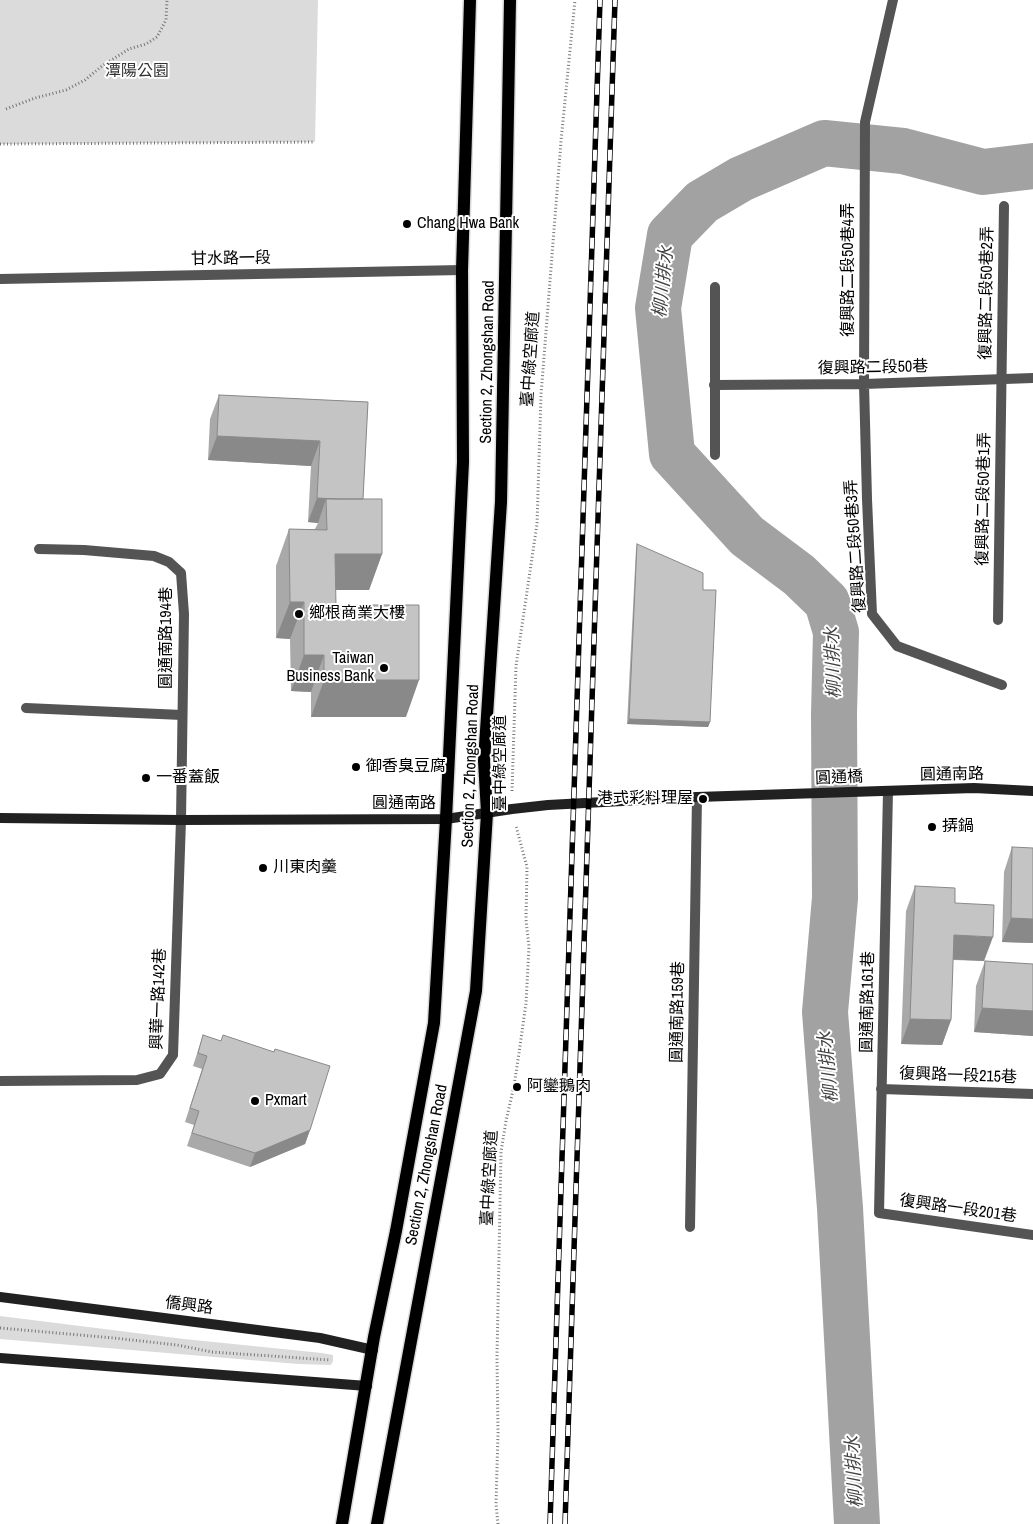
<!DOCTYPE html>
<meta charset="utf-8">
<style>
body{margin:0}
canvas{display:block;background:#fff}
</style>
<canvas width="1033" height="1524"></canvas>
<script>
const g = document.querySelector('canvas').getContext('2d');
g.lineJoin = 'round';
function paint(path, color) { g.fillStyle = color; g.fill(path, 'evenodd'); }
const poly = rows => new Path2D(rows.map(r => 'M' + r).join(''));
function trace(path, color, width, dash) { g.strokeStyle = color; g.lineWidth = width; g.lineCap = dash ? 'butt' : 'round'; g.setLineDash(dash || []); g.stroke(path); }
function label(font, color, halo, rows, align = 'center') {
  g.font = font + ' "Archivo Narrow","Noto Sans TC",sans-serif'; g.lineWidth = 4; g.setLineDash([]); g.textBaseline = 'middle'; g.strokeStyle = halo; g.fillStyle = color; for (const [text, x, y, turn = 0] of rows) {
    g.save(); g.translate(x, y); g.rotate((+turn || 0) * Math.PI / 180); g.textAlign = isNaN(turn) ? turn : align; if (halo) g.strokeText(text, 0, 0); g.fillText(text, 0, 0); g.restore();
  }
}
paint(poly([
 [0,0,318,0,315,142,0,144],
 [0,1316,184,1339,322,1353,333,1355,333,1361,331,1365,298,1364,0,1339]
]), '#dbdbdb');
trace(poly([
 [857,1524,840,1208,825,1012,835,898,834,714,836,632,827,602,799,575,747,536,672,454,658,308,670,235,702,202,741,179,824,143,903,151,983,172,1033,166]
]), '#a2a2a2', 46);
const primary = poly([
 [342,1524,374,1337,396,1231,434,1023,446,819,463,462,462,270,470,0],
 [377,1524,476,991,487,813,484,761,501,502,510,0]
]);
trace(primary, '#dbdbdb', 15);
trace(poly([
 [6,109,35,98,66,90,85,80,102,66,129,49,146,44,157,37,166,20,167,0],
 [0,144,315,142],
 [512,791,516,666,537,524,541,395,561,141,575,0],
 [0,1328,114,1338,177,1345,212,1352,330,1360],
 [498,1524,496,1504,498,1433,497,1357,501,1152,506,1121,514,1086,519,1053,526,1003,529,947,526,920,527,867,516,826]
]), '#767676', 3, [1, 2.5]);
trace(poly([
 [715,455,715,287],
 [998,620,1004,206],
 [26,708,182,715],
 [888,791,879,1213,1033,1235],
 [881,1089,1033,1094],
 [690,1227,697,797]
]), '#545454', 10);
trace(poly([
 [893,0,865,122,864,384,867,499,872,614,897,646,1002,685],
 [0,279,462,270],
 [714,385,864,384,1033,378],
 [0,1081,137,1080,160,1074,173,1055,181,820,184,614,181,573,169,562,154,556,84,550,39,549]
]), '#545454', 10);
trace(poly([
 [0,818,181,820,446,819,512,809,548,805,697,797,974,788,1033,791],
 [0,1297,320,1338,373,1350],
 [0,1358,367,1386]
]), '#212121', 10);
trace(primary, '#000', 12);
const rail = poly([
 [550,1524,600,0],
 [565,1524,615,0]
]);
trace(rail, '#000', 5.5);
trace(rail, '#fff', 4, [11]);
paint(poly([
 [219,395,368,402,363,499,382,554,369,590,335,590,336,605,406,717,311,717,311,692,291,691,290,639,276,638,276,566,289,529,315,529,318,523,308,522,311,466,208,460,210,419],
 [637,544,703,590,710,722,708,727,627,724,636,549],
 [1012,847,1033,943,1002,942,1004,872],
 [915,886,955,903,984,961,953,960,951,1020,942,1045,901,1044,906,911],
 [985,961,1033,964,1033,1036,974,1032,976,986],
 [203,1035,310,1130,305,1144,250,1167,187,1146,194,1125,185,1122,202,1069,193,1066]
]), '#a9a9a9');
paint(poly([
 [217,436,320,441,311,466,208,460],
 [317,498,363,500,326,499,318,523,308,522],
 [335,554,382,554,369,590,322,590],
 [290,602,304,602,290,639,276,638],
 [304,655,324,655,311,692,291,691],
 [324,680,419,680,406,717,311,717],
 [629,719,710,722,708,727,627,724],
 [1011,918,1033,919,1033,943,1002,942],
 [954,935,993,937,984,961,945,959],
 [982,1008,1033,1011,1033,1036,974,1032],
 [910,1019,951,1020,942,1045,901,1044],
 [310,1130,305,1144,250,1167,255,1153]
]), '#898989');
const building = poly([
 [219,395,368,402,363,499,339,499,317,498,320,441,217,436,219,395],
 [326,499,382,499,382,554,335,554,336,605,419,605,419,680,324,680,324,655,304,655,304,602,290,602,289,529,327,530,326,499],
 [637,544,703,573,703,590,716,590,710,722,629,719,637,544],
 [1012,847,1033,848,1033,919,1011,918,1012,847],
 [915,886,955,888,955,903,994,905,993,937,954,935,951,1020,910,1019,915,886],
 [985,961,1033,964,1033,1011,982,1008,985,961],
 [203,1035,221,1041,223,1035,274,1052,275,1049,330,1066,310,1130,255,1153,192,1133,199,1111,190,1108,207,1056,198,1053,203,1035]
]);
paint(building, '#c4c4c4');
trace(building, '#898989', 1);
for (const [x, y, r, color] of [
 [407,224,5,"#000"],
 [299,614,5,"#000"],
 [384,668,5,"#000"],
 [356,767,5,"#000"],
 [146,778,5,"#000"],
 [703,799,5,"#000"],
 [932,827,5,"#000"],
 [263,868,5,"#000"],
 [517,1087,5,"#000"],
 [255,1101,5,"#000"]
]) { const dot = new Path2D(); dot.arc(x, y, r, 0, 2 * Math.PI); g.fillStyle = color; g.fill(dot); trace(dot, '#fff', 2); }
label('16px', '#323232', '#fff', [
 ["潭陽公園",137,72]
]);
label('16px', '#000', '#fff', [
 ["Chang Hwa Bank",417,224],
 ["鄉根商業大樓",309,614],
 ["Taiwan",374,659,"right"],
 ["Business Bank",374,677,"right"],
 ["御香臭豆腐",366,767],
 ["一番蓋飯",156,778],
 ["港式彩料理屋",693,799,"right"],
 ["挵鍋",942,827],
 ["川東肉羹",273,868],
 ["阿鑾鵝肉",527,1087],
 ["Pxmart",265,1101]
], 'left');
label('16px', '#000', '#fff', [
 ["甘水路一段",231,259,-1],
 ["復興路二段50巷4弄",849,270,-90],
 ["復興路二段50巷2弄",987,293,-89],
 ["臺中綠空廊道",531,359,-86],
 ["Section 2, Zhongshan Road",488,362,-89],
 ["復興路二段50巷",873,368,-1],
 ["復興路二段50巷1弄",984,499,-89],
 ["復興路二段50巷3弄",856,546,-94],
 ["圓通南路194巷",167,638,-90],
 ["臺中綠空廊道",501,763,-90],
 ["Section 2, Zhongshan Road",471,766,-88],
 ["圓通南路",952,775,-1],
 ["圓通橋",839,778,-2],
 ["圓通南路",404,804],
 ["興華一路142巷",159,999,-88],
 ["圓通南路161巷",868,1002,-89],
 ["圓通南路159巷",678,1012,-89],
 ["復興路一段215巷",958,1076,2],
 ["Section 2, Zhongshan Road",427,1165,-79],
 ["臺中綠空廊道",490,1178,-87],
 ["復興路一段201巷",958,1209,8],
 ["僑興路",189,1306,7]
]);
label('italic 18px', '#434343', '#fff', [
 ["柳川排水",664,282,-84],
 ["柳川排水",834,663,-92],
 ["柳川排水",829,1067,-95],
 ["柳川排水",855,1472,-93]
]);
</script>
